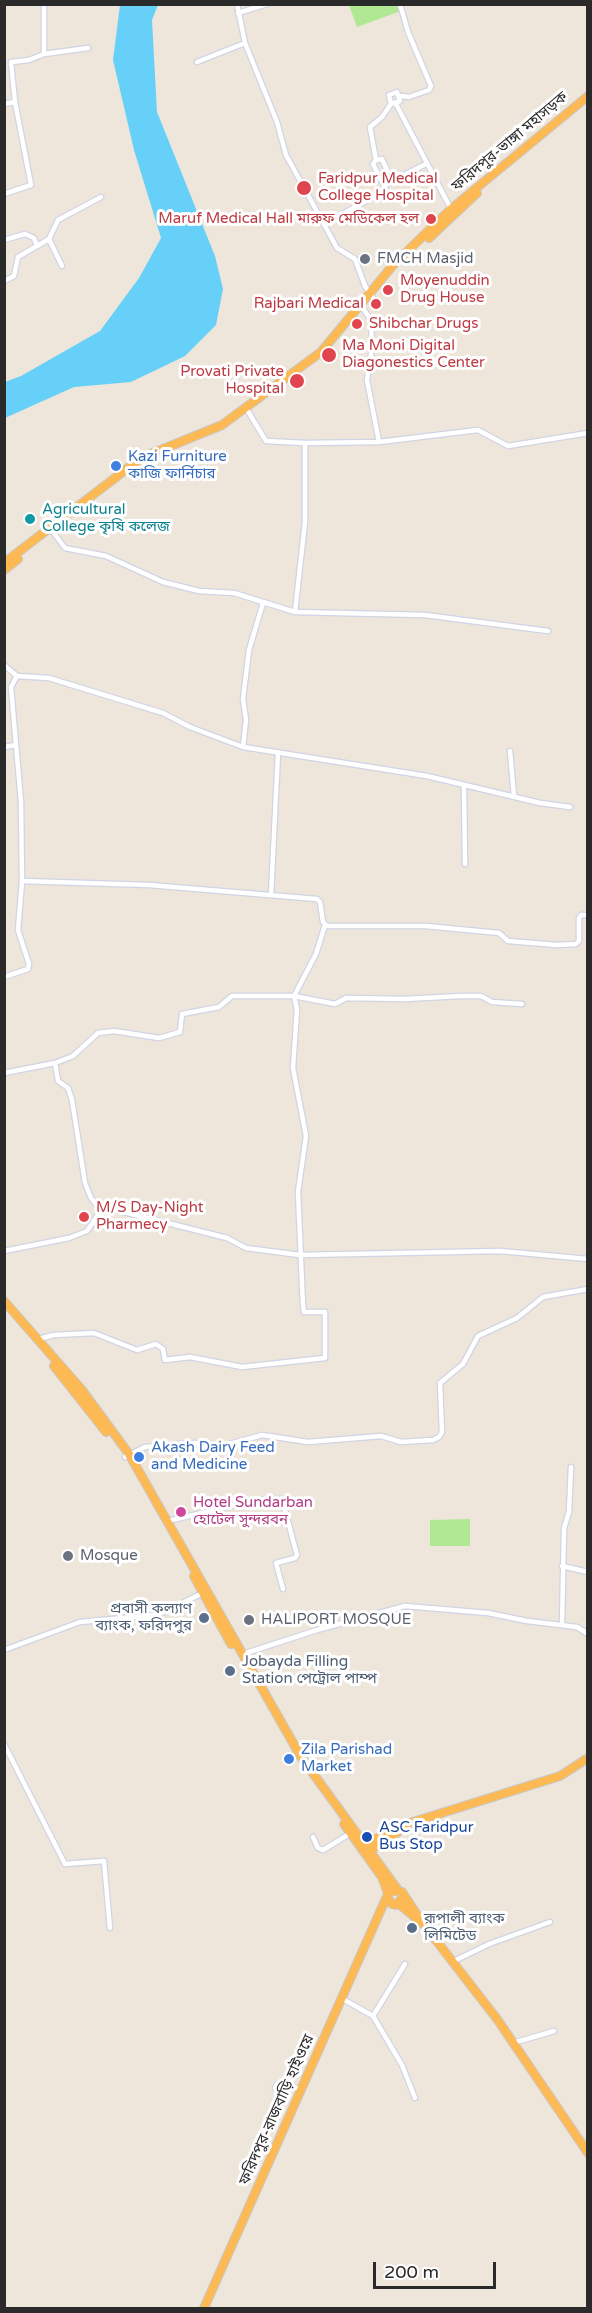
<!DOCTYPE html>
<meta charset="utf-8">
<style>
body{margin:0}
#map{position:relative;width:592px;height:2313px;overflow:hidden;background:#eee6db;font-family:"Varela Round",sans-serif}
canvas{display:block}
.frame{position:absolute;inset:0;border:6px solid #2a2a2a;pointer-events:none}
.scale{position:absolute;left:373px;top:2262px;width:123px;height:27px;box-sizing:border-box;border:3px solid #2a2a2a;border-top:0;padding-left:8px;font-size:18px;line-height:21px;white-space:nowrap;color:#2a2a2a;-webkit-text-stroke:4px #fff;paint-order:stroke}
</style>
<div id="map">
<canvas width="592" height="2313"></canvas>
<div class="frame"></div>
<div class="scale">200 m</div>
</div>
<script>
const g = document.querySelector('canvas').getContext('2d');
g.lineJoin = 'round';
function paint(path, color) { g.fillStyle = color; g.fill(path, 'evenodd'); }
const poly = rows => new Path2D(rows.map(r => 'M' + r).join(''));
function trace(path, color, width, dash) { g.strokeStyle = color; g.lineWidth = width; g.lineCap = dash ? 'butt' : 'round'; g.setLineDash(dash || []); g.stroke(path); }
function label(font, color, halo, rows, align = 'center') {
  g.font = font + ' "Varela Round","Noto Sans Bengali",sans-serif'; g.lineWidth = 6; g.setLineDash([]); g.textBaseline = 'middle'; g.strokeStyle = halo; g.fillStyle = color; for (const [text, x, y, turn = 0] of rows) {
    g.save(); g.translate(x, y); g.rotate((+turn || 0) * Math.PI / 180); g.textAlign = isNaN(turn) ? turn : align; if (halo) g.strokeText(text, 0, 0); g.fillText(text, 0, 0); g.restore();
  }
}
paint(poly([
 [349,5,398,5,401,11,357,27],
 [470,1519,470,1546,430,1546,430,1520]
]), '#b0e893');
paint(poly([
 [120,5,158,5,152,20,157,112,215,256,223,289,216,325,185,356,131,382,74,387,5,418,5,382,21,376,100,331,139,278,161,238,134,150,113,60]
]), '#66d0f8');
const minor = poly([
 [237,4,245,43,277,122,286,155,337,248,355,259,365,286,373,298],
 [400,4,408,32,431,86,429,90,409,97,401,96],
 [238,13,267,4],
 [44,54,88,48],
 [197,62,245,43],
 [4,104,15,102],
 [396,104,451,209],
 [376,160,382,159,392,181,384,186],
 [392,181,426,164],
 [4,194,31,185,15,102,11,62,29,60,44,54,44,4],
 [339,216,386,190,373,164,376,160,370,127,382,117,391,104,400,101,397,92,389,95,391,104],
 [49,239,62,266],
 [4,240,25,234,34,238,37,246],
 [4,281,14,276,18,257,49,239,58,220,101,197],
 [364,310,371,320,372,348,367,380,379,442,478,430,508,446,588,433],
 [305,443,379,442],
 [50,528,65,548,106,556,163,582,199,591,234,593,295,612,305,522,305,443,266,441,246,408],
 [295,612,425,615,548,631],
 [4,665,17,676,49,678,163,713,190,727,243,747,427,776,540,803,570,807],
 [16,745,11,687,17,676],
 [4,747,16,745,21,802,22,881,18,930,29,964,28,969,4,977],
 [243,747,246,720,243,699,249,650,263,603],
 [510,751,514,796],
 [464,787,465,864],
 [22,881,149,885,317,899,320,902,323,922,327,926,426,926,499,933,508,941,557,945,576,944,579,941,579,918,581,915,588,915],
 [271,895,278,753],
 [55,1063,58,1081,68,1088,72,1100,85,1183,91,1198,101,1210],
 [4,1073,55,1063,73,1056,98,1033,114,1031,159,1038,180,1032,182,1014,219,1007,232,996,294,996,316,954,325,925],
 [4,1251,69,1238,87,1231,101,1210,108,1208,227,1238,246,1248,300,1255,500,1251,588,1259],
 [38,1339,54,1335,94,1333,137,1350,156,1344,163,1349,165,1360,190,1357,242,1367,325,1358,325,1312,304,1312,303,1306,298,1192,306,1136,293,1068,297,1009,294,996,335,1004,346,998,405,999,461,996,481,996,492,1002,522,1004],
 [125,1457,145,1447,195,1443,226,1445,262,1435,308,1442,381,1436,401,1442,433,1440,439,1437,442,1432,440,1383,463,1364,478,1336,517,1318,543,1297,588,1289],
 [168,1521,257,1500,282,1499,297,1555,295,1558,276,1563,283,1589],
 [562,1566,588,1572],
 [562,1625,564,1528,569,1512,571,1467],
 [4,1650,80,1622,157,1615,203,1593],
 [243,1654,317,1630,405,1606,488,1613,527,1621,577,1627,588,1634],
 [4,1744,65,1864,104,1861,110,1928],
 [313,1837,318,1848,323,1850,351,1833],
 [452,1962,489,1944,550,1922],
 [341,1998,373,2016,405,1964],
 [373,2016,402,2065,415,2098],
 [513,2043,554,2031],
 [275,2088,277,2084,287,2083,300,2090]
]);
const trunk = poly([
 [429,238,477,193],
 [4,563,141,458,222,425,321,352,394,264,451,209,588,96],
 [4,570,18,559],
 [4,1301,82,1390,129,1454,301,1757,398,1890],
 [54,1366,106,1432],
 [194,1576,231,1644],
 [344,1824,382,1877,388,1893],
 [361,1847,397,1827,560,1776,588,1758],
 [368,1852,398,1832],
 [403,1897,396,1905,392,1904,387,1898,391,1890,402,1892,421,1921,497,2019,588,2153],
 [399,1904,417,1919],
 [204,2308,387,1896]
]);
trace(minor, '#d0d4e4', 7);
trace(trunk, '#c8c8c8', 10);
trace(minor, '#fff', 4.5);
trace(trunk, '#fdba54', 8);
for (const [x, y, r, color] of [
 [304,188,8,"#e0444e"],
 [431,219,6,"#e0444e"],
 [365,259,6,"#6b7280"],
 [388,290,6,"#e0444e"],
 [376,304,6,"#e0444e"],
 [357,324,6,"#e0444e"],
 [329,355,8,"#e0444e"],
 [297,381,8,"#e0444e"],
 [116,466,6,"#3f7fe0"],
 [30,519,6,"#0f9aa8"],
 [84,1217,6,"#e0444e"],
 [139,1457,6,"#3f7fe0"],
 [181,1512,6,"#d1479c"],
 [68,1556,6,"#6b7280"],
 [204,1618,6,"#5c6f8a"],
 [249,1620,6,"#6b7280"],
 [230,1671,6,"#5c6f8a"],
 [289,1759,6,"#3f7fe0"],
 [367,1837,6,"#1a4fb4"],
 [412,1928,6,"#5c6f8a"]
]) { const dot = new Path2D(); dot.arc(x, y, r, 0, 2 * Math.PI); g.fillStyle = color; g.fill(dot); trace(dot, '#fff', 2); }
label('15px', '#2a2a2a', '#fff', [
 ["ফরিদপুর-ভাঙ্গা মহাসড়ক",510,142,-40],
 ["ফরিদপুর-রাজবাড়ি হাইওয়ে",277,2110,-66]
]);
label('15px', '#be3a42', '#fff', [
 ["Faridpur Medical",318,179],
 ["College Hospital",318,196],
 ["Maruf Medical Hall মারুফ মেডিকেল হল",419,219,"right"],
 ["Moyenuddin",400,281],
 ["Drug House",400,298],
 ["Rajbari Medical",364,304,"right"],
 ["Shibchar Drugs",369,324],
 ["Ma Moni Digital",342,346],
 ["Diagonestics Center",342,363],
 ["Provati Private",284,372,"right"],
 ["Hospital",284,389,"right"],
 ["M/S Day-Night",96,1208],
 ["Pharmecy",96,1225]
], 'left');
label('15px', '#5b616d', '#fff', [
 ["FMCH Masjid",377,259],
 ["Mosque",80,1556],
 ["HALIPORT MOSQUE",261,1620]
], 'left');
label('15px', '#366cbe', '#fff', [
 ["Kazi Furniture",128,457],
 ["কাজি ফার্নিচার",128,474],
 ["Akash Dairy Feed",151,1448],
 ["and Medicine",151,1465],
 ["Zila Parishad",301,1750],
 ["Market",301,1767]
], 'left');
label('15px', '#0d838f', '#fff', [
 ["Agricultural",42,510],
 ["College কৃষি কলেজ",42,527]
], 'left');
label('15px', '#b23c85', '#fff', [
 ["Hotel Sundarban",193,1503],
 ["হোটেল সুন্দরবন",193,1520]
], 'left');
label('15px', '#4e5e75', '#fff', [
 ["প্রবাসী কল্যাণ",192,1609,"right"],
 ["ব্যাংক, ফরিদপুর",192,1626,"right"],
 ["Jobayda Filling",242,1662],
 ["Station পেট্রোল পাম্প",242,1679],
 ["রূপালী ব্যাংক",424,1919],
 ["লিমিটেড",424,1936]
], 'left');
label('15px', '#164399', '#fff', [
 ["ASC Faridpur",379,1828],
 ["Bus Stop",379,1845]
], 'left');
</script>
